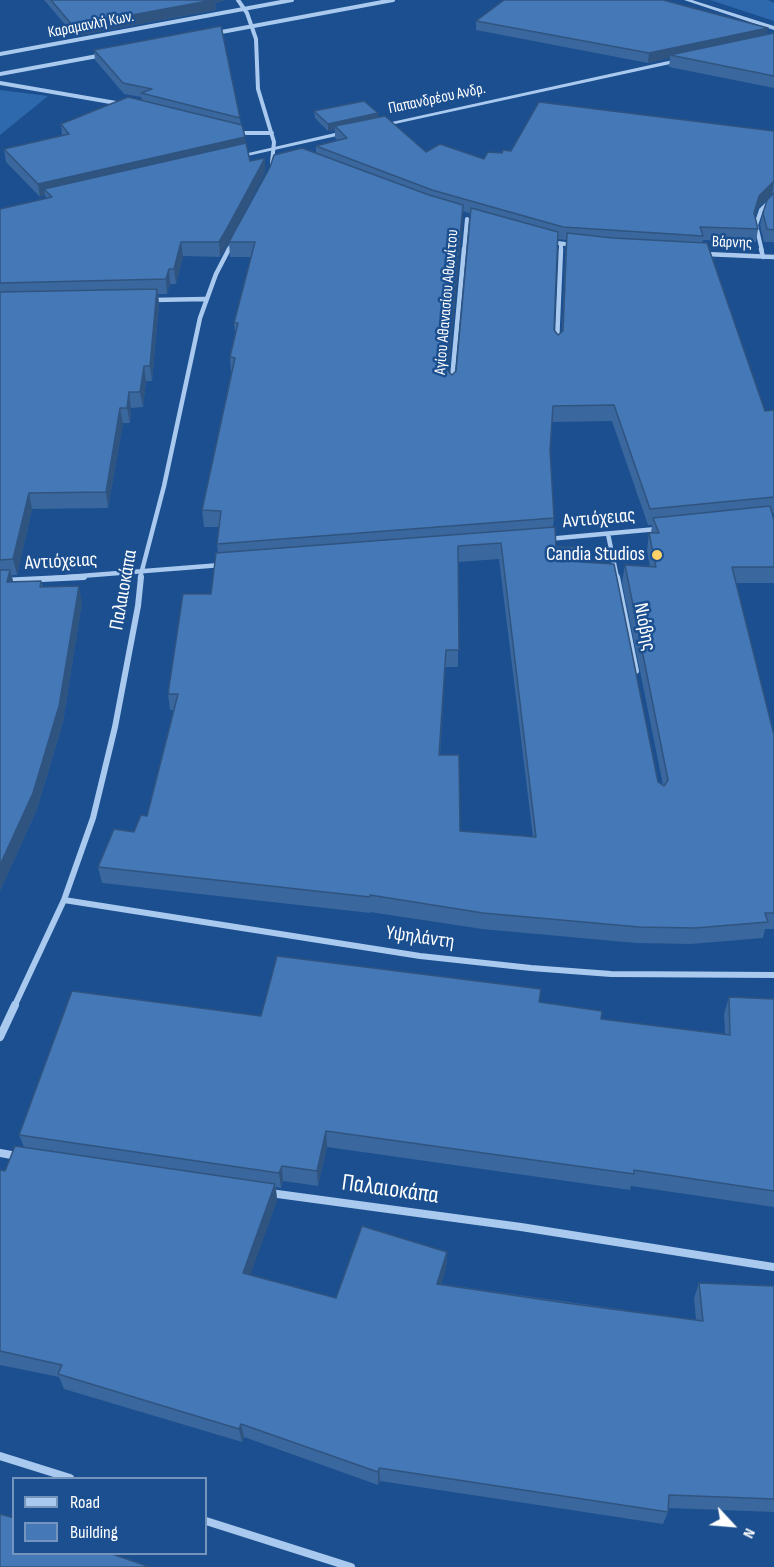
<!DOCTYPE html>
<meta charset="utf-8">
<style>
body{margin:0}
#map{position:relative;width:774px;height:1567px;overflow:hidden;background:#1b4f8f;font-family:"Sofia Sans Condensed",sans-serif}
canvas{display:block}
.legend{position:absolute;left:12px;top:1477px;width:195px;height:78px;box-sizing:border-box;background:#1b4f8f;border:2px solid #7695bc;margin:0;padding:8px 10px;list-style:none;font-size:18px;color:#fff}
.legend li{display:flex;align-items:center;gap:12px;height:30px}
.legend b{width:30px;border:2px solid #7695bc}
.north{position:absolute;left:702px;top:1495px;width:60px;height:60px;-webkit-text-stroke:4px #1b4f8f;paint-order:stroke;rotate:116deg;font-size:16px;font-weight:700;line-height:24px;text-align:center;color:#fff}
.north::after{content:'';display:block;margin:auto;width:21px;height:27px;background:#fff;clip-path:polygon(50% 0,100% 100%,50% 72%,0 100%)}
</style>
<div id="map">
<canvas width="774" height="1567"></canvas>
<ul class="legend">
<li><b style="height:8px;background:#a9c9ee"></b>Road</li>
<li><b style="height:16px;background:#4478b7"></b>Building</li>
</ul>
<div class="north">N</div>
</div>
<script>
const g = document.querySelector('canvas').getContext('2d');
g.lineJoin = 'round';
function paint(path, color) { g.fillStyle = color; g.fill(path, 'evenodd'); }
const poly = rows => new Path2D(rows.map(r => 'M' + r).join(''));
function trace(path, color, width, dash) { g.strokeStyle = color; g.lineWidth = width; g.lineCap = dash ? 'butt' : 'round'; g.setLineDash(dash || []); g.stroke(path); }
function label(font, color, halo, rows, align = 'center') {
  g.font = font + ' "Sofia Sans Condensed",sans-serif'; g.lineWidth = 5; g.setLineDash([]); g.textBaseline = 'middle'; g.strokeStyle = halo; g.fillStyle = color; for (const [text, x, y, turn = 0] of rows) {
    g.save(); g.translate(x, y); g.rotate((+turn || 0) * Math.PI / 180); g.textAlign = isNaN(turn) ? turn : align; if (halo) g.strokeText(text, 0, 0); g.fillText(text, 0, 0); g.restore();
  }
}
paint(poly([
 [710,0,768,0,774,3,774,21],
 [0,90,48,96,0,135]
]), '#2e69ad');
trace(poly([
 [238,0,247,13,256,39,258,89,274,142,272,163],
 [216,33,393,0],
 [0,54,292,0],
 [0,74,103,55],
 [0,83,122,104],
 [236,133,272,133],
 [550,242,573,245],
 [228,251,233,242],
 [464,251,467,219],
 [561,251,561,244],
 [762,251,756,225,761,210,774,197]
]), '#a9c9ee', 4);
trace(poly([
 [761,249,763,257],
 [705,254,774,257],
 [152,300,205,299],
 [557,342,561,249],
 [452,379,464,249],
 [608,534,617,578],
 [548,539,657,529],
 [55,578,221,565],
 [140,578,164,486,200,318,216,274,229,249]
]), '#a9c9ee', 4.5);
trace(poly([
 [617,577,636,671],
 [0,581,84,577],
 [64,900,420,956,531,968,611,974,774,975],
 [14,1007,64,900,93,818,115,727,138,606,141,577]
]), '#a9c9ee', 6);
trace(poly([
 [0,1037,15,1005],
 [0,1153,17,1156],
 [270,1193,521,1227,774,1267],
 [0,1456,70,1478],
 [206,1521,351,1567]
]), '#a9c9ee', 8);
paint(poly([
 [684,0,692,0,774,26,774,30,684,0],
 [682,58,684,59,684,61,381,127,378,125,682,58],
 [348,130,350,131,350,133,234,159,231,157,348,130]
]), '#a9c9ee');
paint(poly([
 [44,0,225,0,215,3,216,10,75,36],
 [476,21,766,35,774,33,774,88,669,67,670,58,648,63,476,30],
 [94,50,240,118,241,125,245,144,250,161,265,172,236,228,316,153,316,146,338,141,335,138,335,130,328,131,315,118,314,111,378,117,426,152,484,159,511,151,774,131,774,242,764,242,760,225,763,213,773,194,772,194,757,209,755,216,758,229,756,242,703,240,702,243,765,411,774,410,774,513,772,513,774,520,774,583,736,583,774,735,774,929,765,929,763,938,691,944,636,943,482,929,370,912,370,913,102,883,98,867,134,832,147,816,174,710,170,710,168,694,211,594,218,553,217,544,219,527,204,527,202,510,231,373,230,357,235,333,234,323,251,257,230,257,229,243,220,257,183,256,176,284,170,284,167,294,158,294,159,304,152,381,146,381,143,407,131,408,130,423,123,423,108,508,32,509,17,575,12,575,13,582,41,581,43,587,82,602,63,722,37,809,0,891,0,209,46,199,45,195,40,197,6,162,4,149,62,135,61,124,142,100,141,97,124,94,95,60],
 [463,211,471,214,456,371,452,375,448,371],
 [558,239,566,240,562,331,558,335,554,330],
 [612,421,648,525,652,525,651,533,649,533,647,550,650,567,625,565,622,582,663,785,658,782,581,562,556,547,553,527,554,518,550,450,552,422],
 [499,559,533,837,460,831,440,755,445,667,458,667,458,562],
 [729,997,774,999,774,1207,631,1186,630,1190,327,1147,318,1186,283,1181,281,1188,276,1187,277,1200,250,1275,336,1298,447,1252,446,1268,441,1284,696,1320,694,1298,699,1283,774,1286,774,1512,669,1508,668,1512,663,1524,380,1481,378,1485,244,1437,242,1442,64,1389,59,1377,0,1365,0,1170,5,1171,24,1147,19,1135,261,1016,539,1002,601,1019,725,1034,724,1014]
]), '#3a679d');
paint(poly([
 [214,0,225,0,215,3,216,10,75,36,73,26],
 [768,28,766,37,670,55,670,58,648,63,649,53],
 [378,113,378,121,335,126,335,130,328,131,328,124],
 [245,137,246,149,44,189,45,195,40,197,38,184],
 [265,158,265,172,228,245,220,257,219,242],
 [774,181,772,194,757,209,752,225,754,213,759,196],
 [463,205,463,220,447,386,447,370],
 [181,242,183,256,176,284,174,269],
 [169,269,170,284,167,294,166,279],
 [157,289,159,304,152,381,150,366],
 [144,366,146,381,143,407,140,392],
 [129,392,131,408,130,423,127,408],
 [120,408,123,423,108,508,106,492],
 [29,493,32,509,17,575,13,559],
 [10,570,14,586,7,582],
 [79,586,82,602,63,722,37,809,0,891,0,865],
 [326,1131,327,1147,318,1186,317,1171],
 [282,1166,283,1181,281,1188,279,1173],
 [275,1184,277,1200,246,1288,243,1273],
 [447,1252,446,1268,437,1299,437,1284],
 [241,1424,244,1437,242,1442,239,1429],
 [379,1468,380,1481,378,1485,378,1472]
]), '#305480');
const building = poly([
 [51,0,213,0,73,26,51,0],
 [504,0,663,0,768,28,649,53,476,21,504,0],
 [221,26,240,118,141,93,152,89,123,83,94,50,221,26],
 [774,33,774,76,670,55,774,33],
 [128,97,242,125,245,137,38,184,4,149,69,134,61,124,128,97],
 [364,101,378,113,328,124,314,111,364,101],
 [539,102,774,131,774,181,759,196,754,213,758,229,700,227,703,236,563,227,432,190,316,146,347,138,335,126,385,116,426,152,440,144,484,159,488,152,502,153,503,150,511,151,539,102],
 [246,143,250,161,265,158,226,230,219,242,181,242,174,269,169,269,166,279,0,283,0,209,52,197,44,189,246,143],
 [302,148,429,195,463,205,447,370,452,375,456,371,471,208,558,232,554,330,558,335,563,331,567,233,613,238,707,243,765,411,774,410,774,497,650,509,614,405,553,406,550,450,554,518,217,544,221,511,202,510,235,358,230,357,238,323,234,323,255,242,229,242,270,167,274,155,302,148],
 [774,193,774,230,767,229,763,213,767,200,774,193],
 [157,289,150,366,144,366,140,392,129,392,127,408,120,408,106,492,29,493,13,559,0,560,0,292,157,289],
 [770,506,774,520,774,567,732,567,774,735,774,913,765,913,768,922,695,928,639,927,483,913,370,895,370,897,98,867,114,829,134,832,141,815,147,816,178,694,168,694,183,594,211,594,216,553,555,527,556,547,579,547,581,562,614,564,658,782,664,786,668,780,625,565,656,567,649,533,659,533,653,518,770,506],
 [501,543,536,837,460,831,459,755,439,755,446,650,459,650,458,546,501,543],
 [0,570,10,570,7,582,41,581,40,587,79,586,59,706,33,793,0,865,0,570],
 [277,956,541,989,539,1002,602,1011,601,1019,730,1035,729,997,774,999,774,1191,634,1170,634,1174,326,1131,317,1171,282,1166,279,1173,19,1135,72,991,261,1016,277,956],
 [15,1146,275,1184,243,1273,336,1298,362,1226,447,1252,437,1284,566,1303,703,1321,699,1283,774,1286,774,1499,669,1495,668,1512,379,1468,378,1472,241,1424,239,1429,58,1374,62,1365,0,1351,0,1170,5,1171,15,1146],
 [0,1514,14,1518,14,1554,112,1554,150,1567,0,1567,0,1514]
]);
paint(building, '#4478b7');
trace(building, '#305480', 1.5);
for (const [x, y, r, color] of [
 [657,555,6,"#ffd166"]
]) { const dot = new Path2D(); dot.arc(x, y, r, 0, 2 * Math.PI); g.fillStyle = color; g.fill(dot); trace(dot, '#1b4f8f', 2); }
label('16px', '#fff', '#1b4f8f', [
 ["Καραμανλή Κων.",91,25,-11],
 ["Παπανδρέου Ανδρ.",437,99,-12],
 ["Βάρνης",732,243,2],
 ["Αγίου Αθανασίου Αθωνίτου",447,302,-85]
]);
label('20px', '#fff', '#1b4f8f', [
 ["Αντιόχειας",599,519,-5],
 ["Αντιόχειας",61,562,-3],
 ["Παλαιοκάπα",124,590,-80],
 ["Νιόβης",644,627,79],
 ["Υψηλάντη",420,938,8]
]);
label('20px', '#fff', '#1b4f8f', [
 ["Candia Studios",645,555]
], 'right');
label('24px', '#fff', '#1b4f8f', [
 ["Παλαιοκάπα",390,1190,8]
]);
</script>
